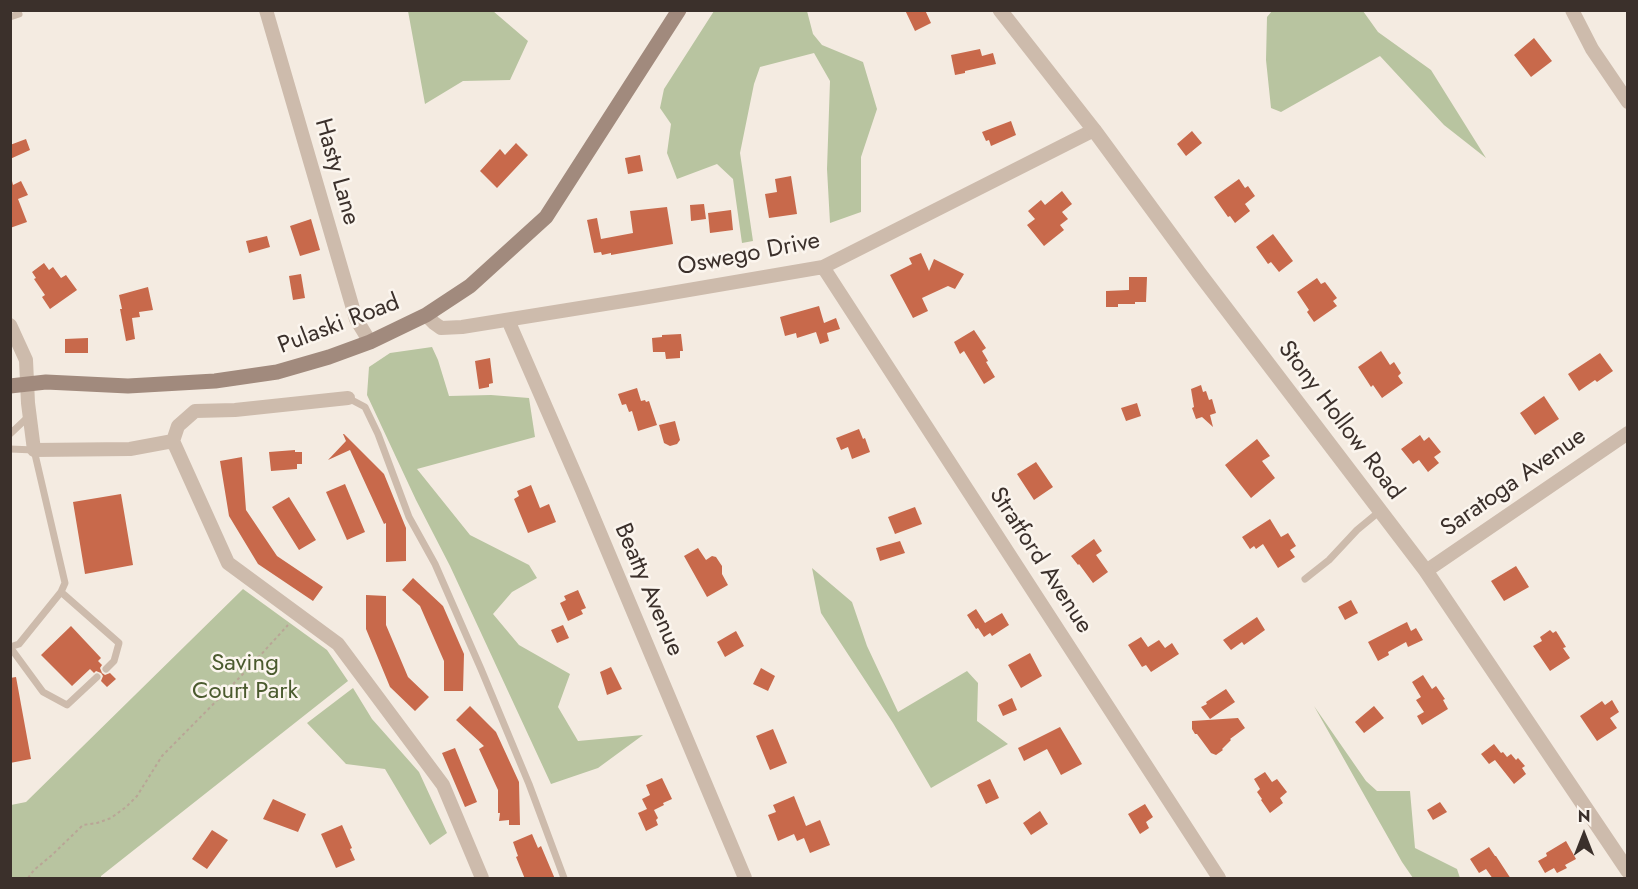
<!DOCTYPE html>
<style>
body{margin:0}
#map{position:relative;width:1638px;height:889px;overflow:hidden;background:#f4ebe1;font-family:Jost,sans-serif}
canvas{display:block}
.frame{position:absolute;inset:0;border:12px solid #3b302b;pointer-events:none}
.north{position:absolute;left:1554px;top:805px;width:60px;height:60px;-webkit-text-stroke:4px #fbf5ee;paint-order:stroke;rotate:0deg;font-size:16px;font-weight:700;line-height:24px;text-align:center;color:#3b302b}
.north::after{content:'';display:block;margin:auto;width:21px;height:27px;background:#3b302b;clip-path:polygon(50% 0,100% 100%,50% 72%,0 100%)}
</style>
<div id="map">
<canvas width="1638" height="889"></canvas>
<div class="frame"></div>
<div class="north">N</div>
</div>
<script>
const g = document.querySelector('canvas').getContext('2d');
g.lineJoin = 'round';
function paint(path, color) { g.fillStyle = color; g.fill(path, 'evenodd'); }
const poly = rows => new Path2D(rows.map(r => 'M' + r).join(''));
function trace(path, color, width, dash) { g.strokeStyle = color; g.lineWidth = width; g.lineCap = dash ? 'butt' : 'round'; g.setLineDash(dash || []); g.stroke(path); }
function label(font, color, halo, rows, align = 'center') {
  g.font = font + ' Jost,sans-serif'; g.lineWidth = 5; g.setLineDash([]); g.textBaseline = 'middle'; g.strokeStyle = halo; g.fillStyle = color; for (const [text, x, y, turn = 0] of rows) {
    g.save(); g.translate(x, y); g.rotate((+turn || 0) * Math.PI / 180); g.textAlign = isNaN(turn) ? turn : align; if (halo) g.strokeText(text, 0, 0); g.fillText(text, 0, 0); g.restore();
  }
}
paint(poly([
 [408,11,493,11,528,41,510,80,463,81,425,104],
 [714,11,807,11,813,34,822,45,863,62,877,109,861,157,861,212,830,223,827,169,830,81,814,53,760,67,754,84,740,153,753,241,742,243,733,179,717,164,677,179,667,153,671,124,660,108,664,89],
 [1272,11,1363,11,1378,32,1431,70,1486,158,1444,125,1380,56,1281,112,1271,108,1266,60,1267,17],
 [432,347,438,360,449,396,491,395,529,398,535,437,417,469,470,535,529,565,537,578,512,592,493,614,519,645,570,674,558,707,578,741,643,735,598,768,551,784,450,566,416,500,367,395,369,367,390,353],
 [812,568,852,602,867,646,898,712,967,671,978,683,977,721,1008,744,931,788,893,723,821,613],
 [243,589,327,650,348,681,101,876,101,878,11,878,11,805,26,802],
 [353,688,372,719,419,772,447,833,430,845,385,769,346,764,307,723],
 [1314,706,1366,781,1377,791,1410,791,1415,848,1457,869,1460,878,1413,878,1402,862]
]), '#b8c4a0');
paint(poly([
 [905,10,925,10,931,23,915,31],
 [1534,38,1552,61,1531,77,1514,55],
 [980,49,982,56,993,53,996,64,965,71,965,73,955,75,951,55],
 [1011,121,1016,135,991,146,989,140,986,141,982,132],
 [1192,131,1202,143,1186,156,1177,144],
 [26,139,30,150,10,159,10,145],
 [516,143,528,155,497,188,480,171,500,149,505,155],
 [640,155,643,171,628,174,625,158],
 [791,176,797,214,769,218,765,194,777,192,775,179],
 [1239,179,1245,188,1248,186,1255,196,1245,204,1250,211,1235,223,1230,216,1228,217,1214,197],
 [10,181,12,181,13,185,21,181,28,195,18,199,27,222,10,228],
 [1062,191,1072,204,1062,212,1068,219,1060,225,1064,230,1044,246,1027,225,1035,219,1028,211,1041,200,1045,205],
 [704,204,706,219,691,221,690,205],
 [667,207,673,244,611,255,611,253,602,255,601,252,594,253,587,220,597,218,601,239,633,233,630,211],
 [731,210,733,230,710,233,708,213],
 [311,219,320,250,300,256,290,226],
 [1273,234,1293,261,1279,272,1271,262,1268,264,1256,247],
 [267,236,270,247,249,253,246,241],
 [921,253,929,271,934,259,964,274,955,289,948,286,922,298,928,311,913,318,890,275,912,264,909,258],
 [44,263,49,270,53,267,61,278,66,275,77,290,50,309,42,297,45,295,34,279,36,278,32,272],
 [301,274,305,298,293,300,289,276],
 [1129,277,1147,277,1146,302,1135,302,1135,304,1118,304,1118,307,1106,307,1106,291,1129,290],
 [1317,278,1321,284,1325,282,1337,298,1333,301,1337,306,1314,322,1307,312,1309,310,1297,292],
 [148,287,153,310,139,312,140,317,132,318,135,339,126,341,120,309,122,309,119,295],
 [819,306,824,323,836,318,840,329,827,333,829,341,820,344,816,332,797,338,796,333,785,336,780,317],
 [974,330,986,348,982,351,988,361,986,362,995,377,984,384,964,351,960,354,954,342],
 [681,334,683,351,680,351,680,358,666,359,665,352,653,352,652,338,662,337,662,335],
 [88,338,88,353,65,353,65,339],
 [1381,351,1390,365,1394,362,1401,373,1398,376,1403,383,1382,398,1373,385,1371,387,1358,367],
 [1600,353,1613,371,1597,382,1595,380,1579,391,1568,374],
 [490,358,493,383,489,384,489,387,479,389,475,361],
 [1201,385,1203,392,1206,391,1209,400,1212,399,1216,413,1210,415,1213,427,1202,417,1196,419,1192,408,1194,407,1191,389],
 [637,388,641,401,645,400,646,402,649,401,657,425,638,431,632,411,629,412,626,404,622,405,618,394],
 [1544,396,1559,419,1535,435,1520,413],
 [1137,403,1141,416,1126,421,1121,408],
 [675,421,680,440,677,444,670,446,664,443,659,425],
 [859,429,863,439,865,438,870,452,852,459,848,447,841,450,836,438],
 [343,434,344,434,384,474,406,528,406,561,386,562,386,523,384,524,350,450,328,460,346,441],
 [1420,435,1424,441,1429,437,1441,452,1434,457,1439,463,1428,472,1419,460,1413,464,1401,449],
 [1257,439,1270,456,1262,461,1275,478,1251,498,1225,465],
 [295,450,295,452,302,452,302,464,297,464,297,469,271,471,269,452],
 [242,457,246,510,277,556,323,587,313,601,258,564,229,516,220,461],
 [1036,462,1053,487,1034,500,1017,474],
 [345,484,365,532,347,540,326,492],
 [531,485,540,508,549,504,556,522,528,533,514,499,519,496,517,491],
 [121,494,133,565,85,574,73,502],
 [289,497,316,540,299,550,272,507],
 [915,507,922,524,895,534,888,517],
 [1270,519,1281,537,1288,533,1296,546,1290,550,1295,557,1278,568,1263,544,1256,549,1254,546,1250,549,1242,537],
 [1094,539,1102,551,1096,555,1108,572,1093,583,1079,564,1078,565,1071,556],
 [900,541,905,553,880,561,876,548],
 [698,548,706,560,712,556,716,557,722,566,722,574,728,585,707,597,684,556],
 [1516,566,1529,587,1504,601,1491,581],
 [413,578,443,606,464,654,463,691,444,691,444,661,420,606,402,590],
 [578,590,586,608,581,610,583,614,568,621,560,603,566,600,564,596],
 [366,595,386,596,386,625,408,677,429,697,415,711,390,687,366,629],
 [1351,600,1358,613,1345,620,1338,607],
 [976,609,985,623,1002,613,1009,625,992,636,990,633,984,637,978,628,976,629,967,615],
 [1257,617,1265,630,1244,645,1242,642,1231,650,1223,640],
 [1407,622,1411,631,1416,628,1423,640,1408,647,1406,642,1388,652,1389,655,1378,661,1368,642],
 [563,625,569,638,557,643,551,630],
 [71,626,101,658,98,661,102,665,100,668,102,673,105,675,110,673,116,679,107,687,101,681,103,676,101,673,96,671,94,673,90,669,72,686,41,655],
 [1550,630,1553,633,1556,631,1566,647,1563,648,1570,658,1550,671,1533,646,1542,641,1540,637],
 [736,631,744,646,725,657,717,642],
 [1141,637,1148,647,1159,640,1165,648,1172,643,1179,654,1151,672,1146,665,1142,667,1128,645],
 [1030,653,1042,676,1021,688,1008,665],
 [611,667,622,689,607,695,600,672],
 [761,668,775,676,768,691,753,684],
 [1423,675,1432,689,1436,686,1445,699,1443,700,1448,709,1422,725,1417,716,1424,712,1416,700,1421,697,1412,682],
 [16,677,31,759,10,763,10,678],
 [1226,689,1235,702,1210,719,1201,707,1207,704,1206,702],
 [1012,698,1017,710,1003,716,998,705],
 [1612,700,1619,712,1610,718,1617,728,1597,741,1580,716,1602,701,1605,705],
 [470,706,496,732,519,782,520,825,509,825,509,820,499,821,500,813,498,813,498,790,479,749,484,746,456,720],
 [1374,706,1384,718,1364,733,1355,722],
 [1238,718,1245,728,1230,739,1231,740,1222,749,1223,750,1216,755,1211,753,1197,734,1195,734,1192,729,1192,721],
 [1060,727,1082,764,1061,775,1047,749,1024,761,1018,748],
 [773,729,787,763,770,770,756,736],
 [1494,744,1501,753,1503,752,1507,757,1511,754,1516,760,1518,758,1525,766,1522,768,1526,774,1514,784,1495,760,1489,764,1481,754],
 [455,748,477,802,465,807,442,753],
 [1265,772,1272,782,1277,779,1287,792,1280,798,1283,803,1270,813,1261,800,1262,799,1257,792,1260,789,1254,779],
 [662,778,672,799,663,803,664,805,654,810,658,818,656,820,658,825,646,831,638,813,647,809,642,799,650,795,646,785],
 [990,779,999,798,986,804,977,785],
 [794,796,806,826,820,820,830,845,810,853,804,838,797,841,794,834,778,841,768,815,776,812,773,805],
 [273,799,306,814,298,832,263,819],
 [1440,802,1447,812,1433,820,1427,810],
 [1145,804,1153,817,1146,822,1149,828,1140,834,1128,814],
 [1040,811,1048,824,1031,835,1023,823],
 [342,825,352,848,350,849,355,860,336,868,321,834],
 [212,830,228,840,207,869,192,859],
 [532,834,538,848,541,846,555,879,525,879,516,857,518,856,513,842],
 [1566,841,1576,859,1565,865,1567,868,1557,873,1554,868,1545,873,1538,861,1547,856,1546,853],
 [1489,847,1495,856,1496,856,1511,879,1493,879,1486,869,1479,873,1470,859]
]), '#c8694b');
trace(poly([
 [28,878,34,870,52,855,83,825,97,823,111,818,126,807,137,796,162,756,245,672,288,625]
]), '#b9a596', 2, [3, 3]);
trace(poly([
 [10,17,19,14],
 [348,398,365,407,378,434,409,517,435,564,481,669,529,784,564,878],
 [10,434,28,417],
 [10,449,34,450,65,583,61,592,19,644,10,647],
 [1305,579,1329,560,1357,530,1380,511],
 [61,592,119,643,114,661,106,669],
 [10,647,43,692,67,705,97,677]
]), '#cdbbac', 7);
trace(poly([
 [266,10,356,319,370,342],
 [1572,10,1592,49,1628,102],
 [823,267,1219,878],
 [426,315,434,323,441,328,462,327,642,298,823,267,1094,130],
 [508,320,582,490,745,878],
 [10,325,26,360,28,403,34,450,130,449,173,441,178,426,195,411,235,410,348,398],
 [173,441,228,563,338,644,443,785,482,878],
 [1426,571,1628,433]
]), '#cdbbac', 14);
trace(poly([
 [1000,10,1094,130,1199,273,1426,571,1628,871]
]), '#cdbbac', 15);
trace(poly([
 [10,386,46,382,128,386,215,381,277,372,329,357,370,342,426,315,470,286,546,217,679,10]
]), '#a18a7d', 15);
label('24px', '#3b302b', '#fbf5ee', [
 ["Hasty Lane",336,172,74],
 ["Oswego Drive",749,255,-11],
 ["Pulaski Road",339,325,-21],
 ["Stony Hollow Road",1340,421,53],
 ["Saratoga Avenue",1514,483,-35],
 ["Stratford Avenue",1040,561,57],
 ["Beatty Avenue",648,590,67]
]);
label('24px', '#4a5a2e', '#fbf5ee', [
 ["Saving",245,664],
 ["Court Park",245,692]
]);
</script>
